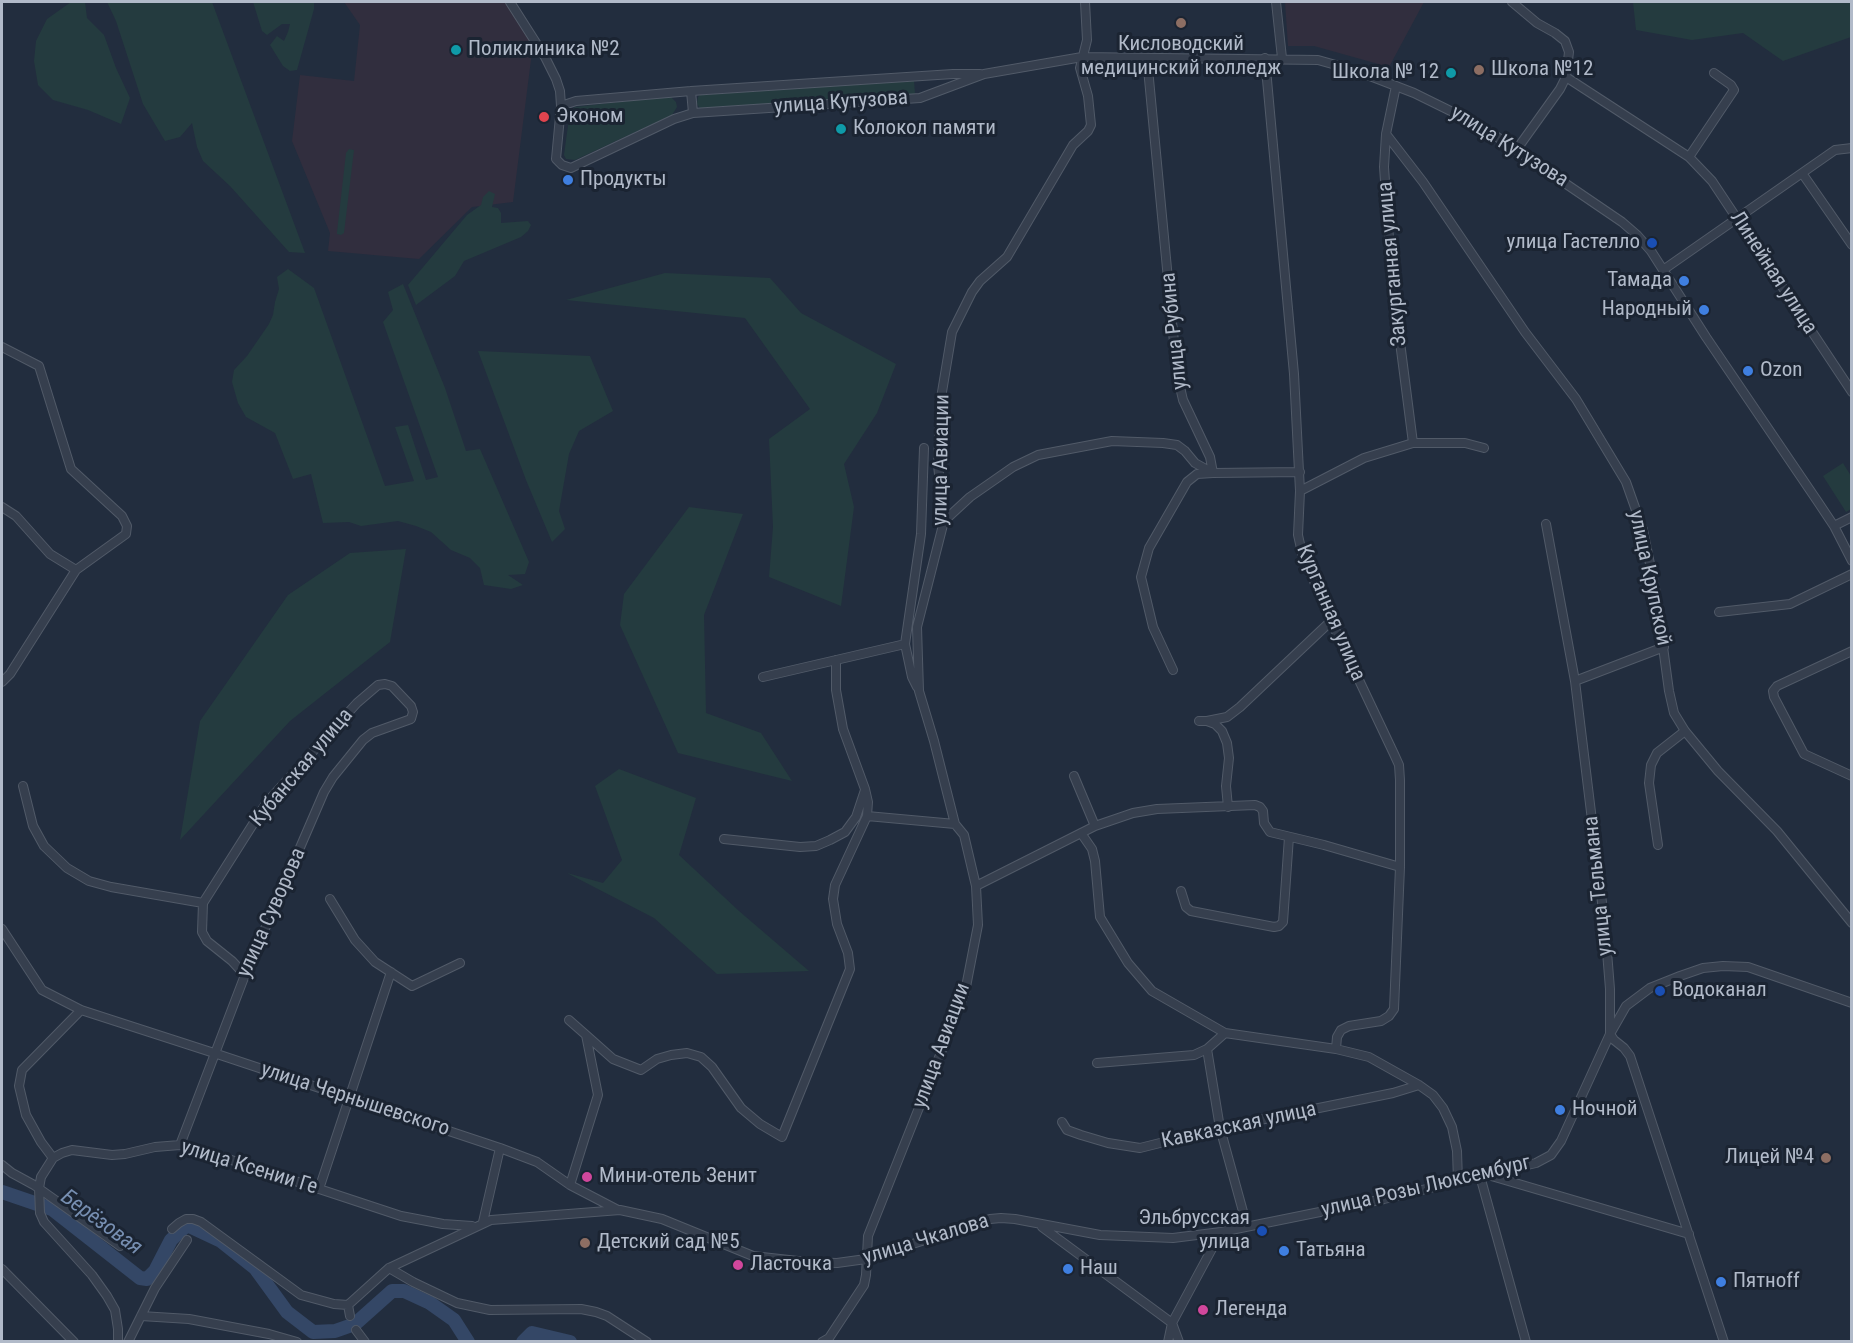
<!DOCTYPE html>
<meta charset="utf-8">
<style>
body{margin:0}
#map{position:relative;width:1853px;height:1343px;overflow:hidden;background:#222d3e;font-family:"Roboto Condensed",sans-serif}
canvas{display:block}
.frame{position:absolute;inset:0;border:3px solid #b1bac9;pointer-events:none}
</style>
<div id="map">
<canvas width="1853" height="1343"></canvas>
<div class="frame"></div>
</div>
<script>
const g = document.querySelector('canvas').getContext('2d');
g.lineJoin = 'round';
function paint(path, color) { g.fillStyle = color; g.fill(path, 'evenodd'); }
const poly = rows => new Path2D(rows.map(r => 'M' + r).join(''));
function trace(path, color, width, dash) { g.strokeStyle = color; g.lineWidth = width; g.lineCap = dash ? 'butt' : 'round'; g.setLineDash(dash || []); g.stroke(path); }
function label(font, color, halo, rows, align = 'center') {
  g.font = font + ' "Roboto Condensed",sans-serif'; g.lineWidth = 6; g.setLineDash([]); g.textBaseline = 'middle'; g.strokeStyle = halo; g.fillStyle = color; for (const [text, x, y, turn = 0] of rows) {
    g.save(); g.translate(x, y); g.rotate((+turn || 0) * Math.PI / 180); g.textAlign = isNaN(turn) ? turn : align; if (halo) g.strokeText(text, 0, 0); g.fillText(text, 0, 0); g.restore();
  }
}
paint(poly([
 [344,2,508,2,533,44,513,202,472,207,419,259,328,251,330,233,292,141,300,75,354,81,360,25],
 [1285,2,1424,2,1389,67,1314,46,1288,46]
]), '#312e3e');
paint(poly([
 [71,2,85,2,87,18,104,35,116,68,130,98,121,124,88,110,53,100,38,85,34,61,36,41,47,19],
 [107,2,212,2,305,253,289,252,230,186,203,161,197,147,192,123,180,137,165,141,143,104,116,21],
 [253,2,314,2,314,9,297,70,290,71,283,66,270,45,277,36,284,41,288,32,290,24,282,24,267,35,262,31],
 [1633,2,1851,2,1851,37,1783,61,1743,33,1692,40,1636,30],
 [914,80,915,94,701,110,697,104,698,97,700,95],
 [670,96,676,102,677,107,672,115,575,160,566,159,564,155,570,111,575,107],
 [349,149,354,150,344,233,341,235,337,234,337,232,346,153],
 [489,191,495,194,492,207,498,208,501,213,501,223,528,221,531,225,528,231,521,237,464,261,455,276,416,305,408,285,467,215,481,205,483,197],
 [288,269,314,288,385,486,414,481,395,427,408,425,426,480,438,477,383,322,393,310,388,292,403,284,445,388,466,451,480,449,529,562,525,574,508,575,523,585,511,589,484,585,480,568,470,558,451,550,431,532,416,526,398,521,361,526,349,522,323,523,311,474,293,479,275,433,246,417,238,403,232,382,234,370,247,356,269,324,273,315,275,302,279,289,277,277],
 [665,273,770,278,801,313,896,364,877,413,844,464,854,507,841,606,769,577,773,527,769,439,810,409,745,318,566,300],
 [478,351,590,356,613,411,579,431,569,454,559,511,565,529,552,542,526,480],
 [1843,463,1851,476,1851,509,1846,512,1823,476],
 [689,507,743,514,704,615,706,713,761,733,792,781,678,753,620,625,624,594],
 [406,549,390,642,290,721,180,840,200,721,288,595,350,553],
 [619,769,696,798,679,855,739,911,809,971,717,974,654,918,567,873,603,883,622,860,595,786]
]), '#243b3f');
trace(poly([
 [2,1192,52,1209,140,1278,147,1279,155,1271,171,1240,187,1225,221,1241,255,1268,287,1312,313,1332,335,1331,355,1324,392,1291,404,1291,430,1303,454,1320,468,1342],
 [523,1342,532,1333,570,1342]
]), '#344766', 14);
const minor = poly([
 [510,2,545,57,556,79,560,91,561,106,556,159,562,165,571,168,674,119,693,113,920,98,984,74,1082,57,1318,60,1357,71,1414,93,1481,126,1622,222,1637,235,1651,251,1706,337,1818,502,1834,526,1852,561],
 [1276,2,1282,58],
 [1512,2,1537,23,1555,33,1565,41,1569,52,1566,77,1560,89,1517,149],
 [1147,58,1177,374,1183,400,1210,457,1213,473,1197,474,1187,482,1149,548,1141,577,1153,627,1173,670],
 [1265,58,1294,374,1300,491,1298,535,1302,553,1331,621,1394,754,1399,765,1400,780,1400,867,1394,1009,1389,1016,1381,1021,1349,1026,1341,1030,1337,1037,1336,1049],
 [1566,77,1689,157,1712,181,1852,392],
 [1396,86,1386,134,1384,167,1392,280,1413,443],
 [691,91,693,113],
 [561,106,576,101,691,91,953,74,980,74],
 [1386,134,1423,182,1525,332,1576,399,1626,482,1643,530,1655,588,1669,691,1674,713,1685,731,1718,771,1777,831,1852,923],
 [1689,157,1734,90,1731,85,1714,73],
 [1802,173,1852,245],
 [1663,270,1835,150,1852,148],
 [2,347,39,366,71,469,122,516,127,526,126,534,76,570,10,674,2,682],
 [1300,491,1364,458,1413,443,1465,443,1484,448],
 [2,507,16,516,50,554,76,570],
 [944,521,970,497,993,481,1013,467,1038,455,1112,441,1163,443,1177,445,1185,451,1195,463,1213,473,1300,472],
 [1546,524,1575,681,1605,927,1610,989,1610,1034,1614,1040,1624,1048,1630,1056,1724,1342],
 [1834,526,1852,517],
 [1719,612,1790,604,1852,574],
 [1852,651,1777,686,1773,691,1774,697,1804,754,1852,776],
 [763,677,905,644],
 [1575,681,1664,647],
 [917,687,912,677,905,644,921,534,924,448],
 [1199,721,1207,721,1215,724,1222,731,1227,743,1229,758,1226,786,1228,807],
 [1207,721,1227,717,1240,707,1331,621],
 [1074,776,1095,826],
 [23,786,33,826,44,846,67,868,89,881,111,887,203,903],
 [867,816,955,824],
 [1081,833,1092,849,1095,861,1100,917,1128,963,1152,991,1225,1033,1336,1049,1369,1057,1419,1085,1433,1095,1443,1108,1452,1127,1457,1151,1458,1181],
 [724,839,800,847,816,846,830,840,845,832,856,817,865,790],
 [1658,845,1649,783,1651,765,1657,753,1685,731],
 [976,886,1095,826,1133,813,1157,809,1255,805,1260,807,1263,811,1264,823,1270,832,1324,845,1400,867],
 [1181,891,1186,907,1191,911,1274,927,1279,926,1283,922,1289,837],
 [330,899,355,940,375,962,412,986,460,963],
 [2,929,42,990,81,1010,214,1053,500,1148,537,1162,570,1185,618,1210],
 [569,1020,586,1035,598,1095,570,1185],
 [586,1035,613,1059,641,1070,657,1059,671,1055,687,1053,701,1057,712,1067,741,1108,760,1124,782,1137,850,969,848,953,837,924,833,899,835,885,867,816,868,802,865,789,843,729,836,690,836,660],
 [1207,1049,1220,1128,1247,1226],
 [1097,1063,1194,1055,1207,1049,1225,1033],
 [1062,1122,1067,1130,1081,1135,1108,1143,1140,1148,1220,1128,1393,1093,1419,1085],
 [180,1145,245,975,324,792,333,777,363,740,372,733,411,719,413,712,411,706,392,686,385,684,378,685,357,703,267,802,203,903,202,932,207,941,232,961,245,975],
 [53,1158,41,1142,26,1115,19,1086,22,1070,81,1010],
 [2,1165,12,1173,34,1185,120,1246],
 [1488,1175,1689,1234],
 [1480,1176,1526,1342],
 [319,1189,391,972],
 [483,1222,500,1148],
 [1042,1227,1172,1323,1179,1342],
 [172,1229,179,1223,186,1219,193,1219,201,1222,301,1295,334,1304,348,1305],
 [389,1268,413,1282,457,1303,490,1310,581,1309,596,1312,607,1316,647,1342],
 [2,1269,74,1342],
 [141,1316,189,1319,269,1334,297,1342],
 [350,1316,348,1305,389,1268,491,1220,620,1210,662,1219,753,1256,807,1262,837,1263,866,1259,990,1219,1001,1218,1015,1219,1100,1235,1173,1238,1221,1232,1384,1199,1536,1163,1551,1155,1561,1141,1610,1034,1626,1006,1650,988,1680,976,1703,968,1723,966,1748,967,1852,1003],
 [356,1330,365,1342],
 [118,1342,118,1329,115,1310,107,1296,92,1275,44,1222,40,1213,39,1188,41,1177,53,1158,62,1153,72,1150,112,1155,125,1154,155,1147,180,1145,195,1148,401,1216,443,1224,472,1226],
 [128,1342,155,1288,187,1240],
 [822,1342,829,1338,864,1285,866,1275,868,1236,965,992,978,925,976,886,964,835,955,824,934,741,919,691,917,627,944,521,938,465,941,398,952,332,972,292,980,281,1007,257,1073,145,1088,131,1091,125,1088,96,1080,68,1087,40,1085,2],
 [1168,1342,1172,1323,1221,1232]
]);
trace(minor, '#515a68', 10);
trace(minor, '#363f4e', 8);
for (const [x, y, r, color] of [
 [1181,23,6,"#8d6e63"],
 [456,50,6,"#0f9aa8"],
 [1479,70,6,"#8d6e63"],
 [1451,73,6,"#0f9aa8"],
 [544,117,6,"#e0444e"],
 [841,129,6,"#0f9aa8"],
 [568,180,6,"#3f7fe0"],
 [1652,243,6,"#1a4fb4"],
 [1684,281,6,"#3f7fe0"],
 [1704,310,6,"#3f7fe0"],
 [1748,371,6,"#3f7fe0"],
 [1660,991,6,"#1a4fb4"],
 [1560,1110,6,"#3f7fe0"],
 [1826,1158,6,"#8d6e63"],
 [587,1177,6,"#d1479c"],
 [1262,1231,6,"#1a4fb4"],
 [585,1243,6,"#8d6e63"],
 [1284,1251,6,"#3f7fe0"],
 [738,1265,6,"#d1479c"],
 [1068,1269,6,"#3f7fe0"],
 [1721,1282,6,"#3f7fe0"],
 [1203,1310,6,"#d1479c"]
]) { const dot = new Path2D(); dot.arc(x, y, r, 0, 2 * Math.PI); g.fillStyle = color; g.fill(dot); trace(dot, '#1b2432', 2); }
label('21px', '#b1bac9', '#1b2432', [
 ["Кисловодский",1181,45,"center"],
 ["медицинский колледж",1181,69,"center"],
 ["Поликлиника №2",468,50],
 ["Школа №12",1491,70],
 ["Школа № 12",1439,73,"right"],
 ["Эконом",556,117],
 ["Колокол памяти",853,129],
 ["Продукты",580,180],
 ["улица Гастелло",1640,243,"right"],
 ["Тамада",1672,281,"right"],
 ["Народный",1692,310,"right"],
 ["Ozon",1760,371],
 ["Водоканал",1672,991],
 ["Ночной",1572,1110],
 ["Лицей №4",1814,1158,"right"],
 ["Мини-отель Зенит",599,1177],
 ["Эльбрусская",1250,1219,"right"],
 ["улица",1250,1243,"right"],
 ["Детский сад №5",597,1243],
 ["Татьяна",1296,1251],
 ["Ласточка",750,1265],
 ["Наш",1080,1269],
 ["Пятнoff",1733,1282],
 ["Легенда",1215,1310]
], 'left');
label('21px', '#b1bac9', '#1b2432', [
 ["улица Кутузова",841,103,-4],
 ["улица Кутузова",1509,147,32],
 ["Закурганная улица",1393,264,-95],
 ["Линейная улица",1773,273,57],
 ["улица Рубина",1175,331,-96],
 ["улица Авиации",942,460,-89],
 ["улица Крупской",1649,578,78],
 ["Курганная улица",1330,613,67],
 ["Кубанская улица",302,768,-50],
 ["улица Тельмана",1599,886,-96],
 ["улица Суворова",272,913,-66],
 ["улица Авиации",942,1046,-70],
 ["улица Чернышевского",355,1100,18],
 ["Кавказская улица",1239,1126,-12],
 ["улица Ксении Ге",249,1168,17],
 ["улица Розы Люксембург",1426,1187,-13],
 ["улица Чкалова",926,1240,-17]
]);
label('italic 22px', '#778fb2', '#1b2432', [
 ["Берёзовая",101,1223,36]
]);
</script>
